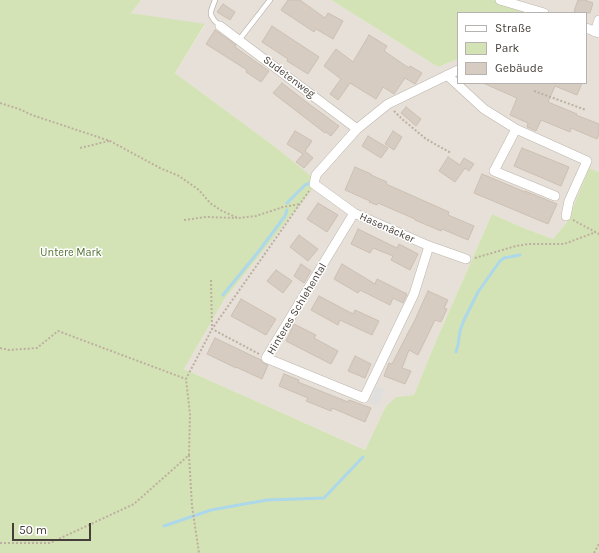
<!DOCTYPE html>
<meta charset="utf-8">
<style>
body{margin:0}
#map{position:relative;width:599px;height:553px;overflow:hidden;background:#f3eee9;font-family:Karla,sans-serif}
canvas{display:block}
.legend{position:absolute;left:457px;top:12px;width:130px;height:72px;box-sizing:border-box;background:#fff;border:1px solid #b5b2af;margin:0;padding:5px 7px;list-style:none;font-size:12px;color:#463e38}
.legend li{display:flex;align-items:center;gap:8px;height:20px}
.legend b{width:20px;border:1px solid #b5b2af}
.scale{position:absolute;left:12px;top:523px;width:79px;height:18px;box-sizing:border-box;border:2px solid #463e38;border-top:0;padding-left:5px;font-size:12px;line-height:14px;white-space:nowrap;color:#463e38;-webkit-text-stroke:3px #fff;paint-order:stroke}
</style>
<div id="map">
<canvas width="599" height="553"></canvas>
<ul class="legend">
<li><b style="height:5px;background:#fff"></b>Straße</li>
<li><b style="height:11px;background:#d4e3b6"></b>Park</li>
<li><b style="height:11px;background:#d6ccc2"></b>Gebäude</li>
</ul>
<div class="scale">50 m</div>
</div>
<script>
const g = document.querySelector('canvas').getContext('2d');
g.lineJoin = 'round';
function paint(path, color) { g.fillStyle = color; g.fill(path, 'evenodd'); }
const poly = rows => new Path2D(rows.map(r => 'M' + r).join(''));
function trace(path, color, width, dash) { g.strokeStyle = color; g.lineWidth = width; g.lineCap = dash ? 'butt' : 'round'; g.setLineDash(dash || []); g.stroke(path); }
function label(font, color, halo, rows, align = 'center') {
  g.font = font + ' Karla,sans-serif'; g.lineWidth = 3; g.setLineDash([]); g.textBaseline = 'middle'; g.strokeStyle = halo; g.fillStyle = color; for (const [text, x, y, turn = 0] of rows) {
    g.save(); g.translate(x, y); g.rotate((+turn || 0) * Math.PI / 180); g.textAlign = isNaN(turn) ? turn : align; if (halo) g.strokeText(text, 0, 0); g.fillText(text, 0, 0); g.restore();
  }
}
paint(poly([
 [141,0,331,0,438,67,458,59,458,83,586,83,586,13,534,13,515,0,599,0,599,172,589,168,567,222,553,239,526,229,492,214,436,341,414,395,396,397,386,406,365,450,184,369,224,300,317,182,278,149,175,73,205,25,131,13]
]), '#e6e0d8');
paint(poly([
 [0,0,141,0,131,13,205,24,175,73,278,149,318,182,224,300,184,369,365,450,386,406,396,397,414,395,436,341,492,214,526,229,553,239,567,222,589,168,599,172,599,553,0,553],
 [331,0,515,0,534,13,458,13,458,59,438,67]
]), '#d4e3b6');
paint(poly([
 [376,386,385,389,378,406,369,403]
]), '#e1dfdd');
trace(poly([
 [287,203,305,185,310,183],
 [223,295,259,251,285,216,287,210],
 [456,352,458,345,460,331,464,320,478,292,500,261,504,258,520,255],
 [164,526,211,510,267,500,324,498,363,457]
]), '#acd8e9', 3);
const building = poly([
 [288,0,300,0,325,18,328,13,343,21,333,39,316,29,314,32,281,10,288,0],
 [578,0,585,0,593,3,590,13,579,13,574,11,578,0],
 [223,4,235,12,230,20,217,12,223,4],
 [272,26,319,57,308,74,287,61,288,59,262,42,272,26],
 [215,30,236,45,235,47,269,71,261,82,246,72,247,70,206,44,215,30],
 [369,35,387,46,384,51,409,68,410,66,422,73,415,84,405,78,394,94,383,87,376,99,350,83,338,100,330,94,341,79,324,66,336,49,353,62,369,35],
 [282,83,309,104,339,126,331,136,326,132,325,133,273,93,282,83],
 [483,83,582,83,577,95,555,86,548,102,577,114,576,115,599,124,599,134,597,139,571,128,570,132,541,120,536,131,527,127,528,123,510,115,517,98,483,83],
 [406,107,421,119,416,126,401,113,406,107],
 [295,131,312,141,305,151,313,158,304,168,296,162,303,154,287,144,295,131],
 [393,131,402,137,394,150,385,144,393,131],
 [368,136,388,148,381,158,362,146,368,136],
 [522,148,569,167,561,186,514,166,522,148],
 [448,157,460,165,464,158,474,164,469,171,465,168,455,182,439,171,448,157],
 [355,167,371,174,371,175,387,182,386,184,449,212,448,215,474,226,468,240,442,229,441,231,415,220,415,219,378,203,377,205,369,202,370,201,345,190,355,167],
 [482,174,525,192,525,191,557,204,548,224,474,193,482,174],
 [318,203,338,215,327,232,307,219,318,203],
 [358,229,397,248,399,244,418,254,410,270,391,260,393,256,373,248,370,253,351,244,358,229],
 [299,235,318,249,308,261,290,247,299,235],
 [301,264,311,271,304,283,294,276,301,264],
 [342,264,375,284,377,279,407,294,403,303,393,298,390,305,360,290,358,293,334,279,342,264],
 [276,270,292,281,283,293,267,281,276,270],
 [428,291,448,300,444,308,447,309,441,322,435,320,418,355,409,350,402,368,411,371,405,384,384,376,389,363,392,364,409,331,414,322,428,291],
 [319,296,353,314,355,310,379,321,372,335,340,320,338,325,311,310,319,296],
 [241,299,276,319,266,335,231,316,241,299],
 [294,324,316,335,314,338,338,351,331,364,286,341,294,324],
 [215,338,261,360,263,363,268,365,262,379,236,367,236,368,207,354,215,338],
 [355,356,371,364,365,378,348,371,355,356],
 [284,374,299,380,298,382,348,402,349,400,371,408,365,422,332,408,331,411,306,401,308,398,279,386,284,374]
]);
paint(building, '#d6ccc2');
trace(building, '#cdc0b3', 1);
const lane = poly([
 [215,0,211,11,211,15,214,20,220,26],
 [239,40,270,0]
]);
const street = poly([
 [500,0,544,13],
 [220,26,357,129],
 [586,28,599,33],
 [595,32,599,20],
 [458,70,388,104,378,112,357,129,316,175,314,184,354,213,429,246,466,259],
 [447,75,484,109,516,129],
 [555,196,494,171,516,129,587,161,569,201,566,216],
 [354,213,266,358,364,398,414,294,429,246]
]);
trace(lane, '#bdb5ac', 6);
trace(street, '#bdb5ac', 10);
trace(poly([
 [534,91,586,110],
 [0,103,19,109,32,115,110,141,160,168,179,176,199,190,210,203,222,211,238,218,256,216,283,207,300,204],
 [394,111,402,119,426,139,451,153],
 [80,148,109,141],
 [184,220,206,217,237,218],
 [573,220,599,234],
 [475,258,516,246,529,244,564,244,596,232],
 [211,280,212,329,309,191],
 [0,348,9,350,37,348,58,331,186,379],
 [189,455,192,506,199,553],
 [0,543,50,543,134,504,189,455,190,414,186,379,212,329,259,354],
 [594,553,599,544]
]), '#bdaf9f', 2, [2, 2]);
trace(lane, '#fff', 4.5);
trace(street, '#fff', 9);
label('11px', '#463e38', '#fff', [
 ["Sudetenweg",289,77,37],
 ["Hasenäcker",387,228,24],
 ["Hinteres Schlehental",297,309,-59]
]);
label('11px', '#527131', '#fff', [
 ["Untere Mark",71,253]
]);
</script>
